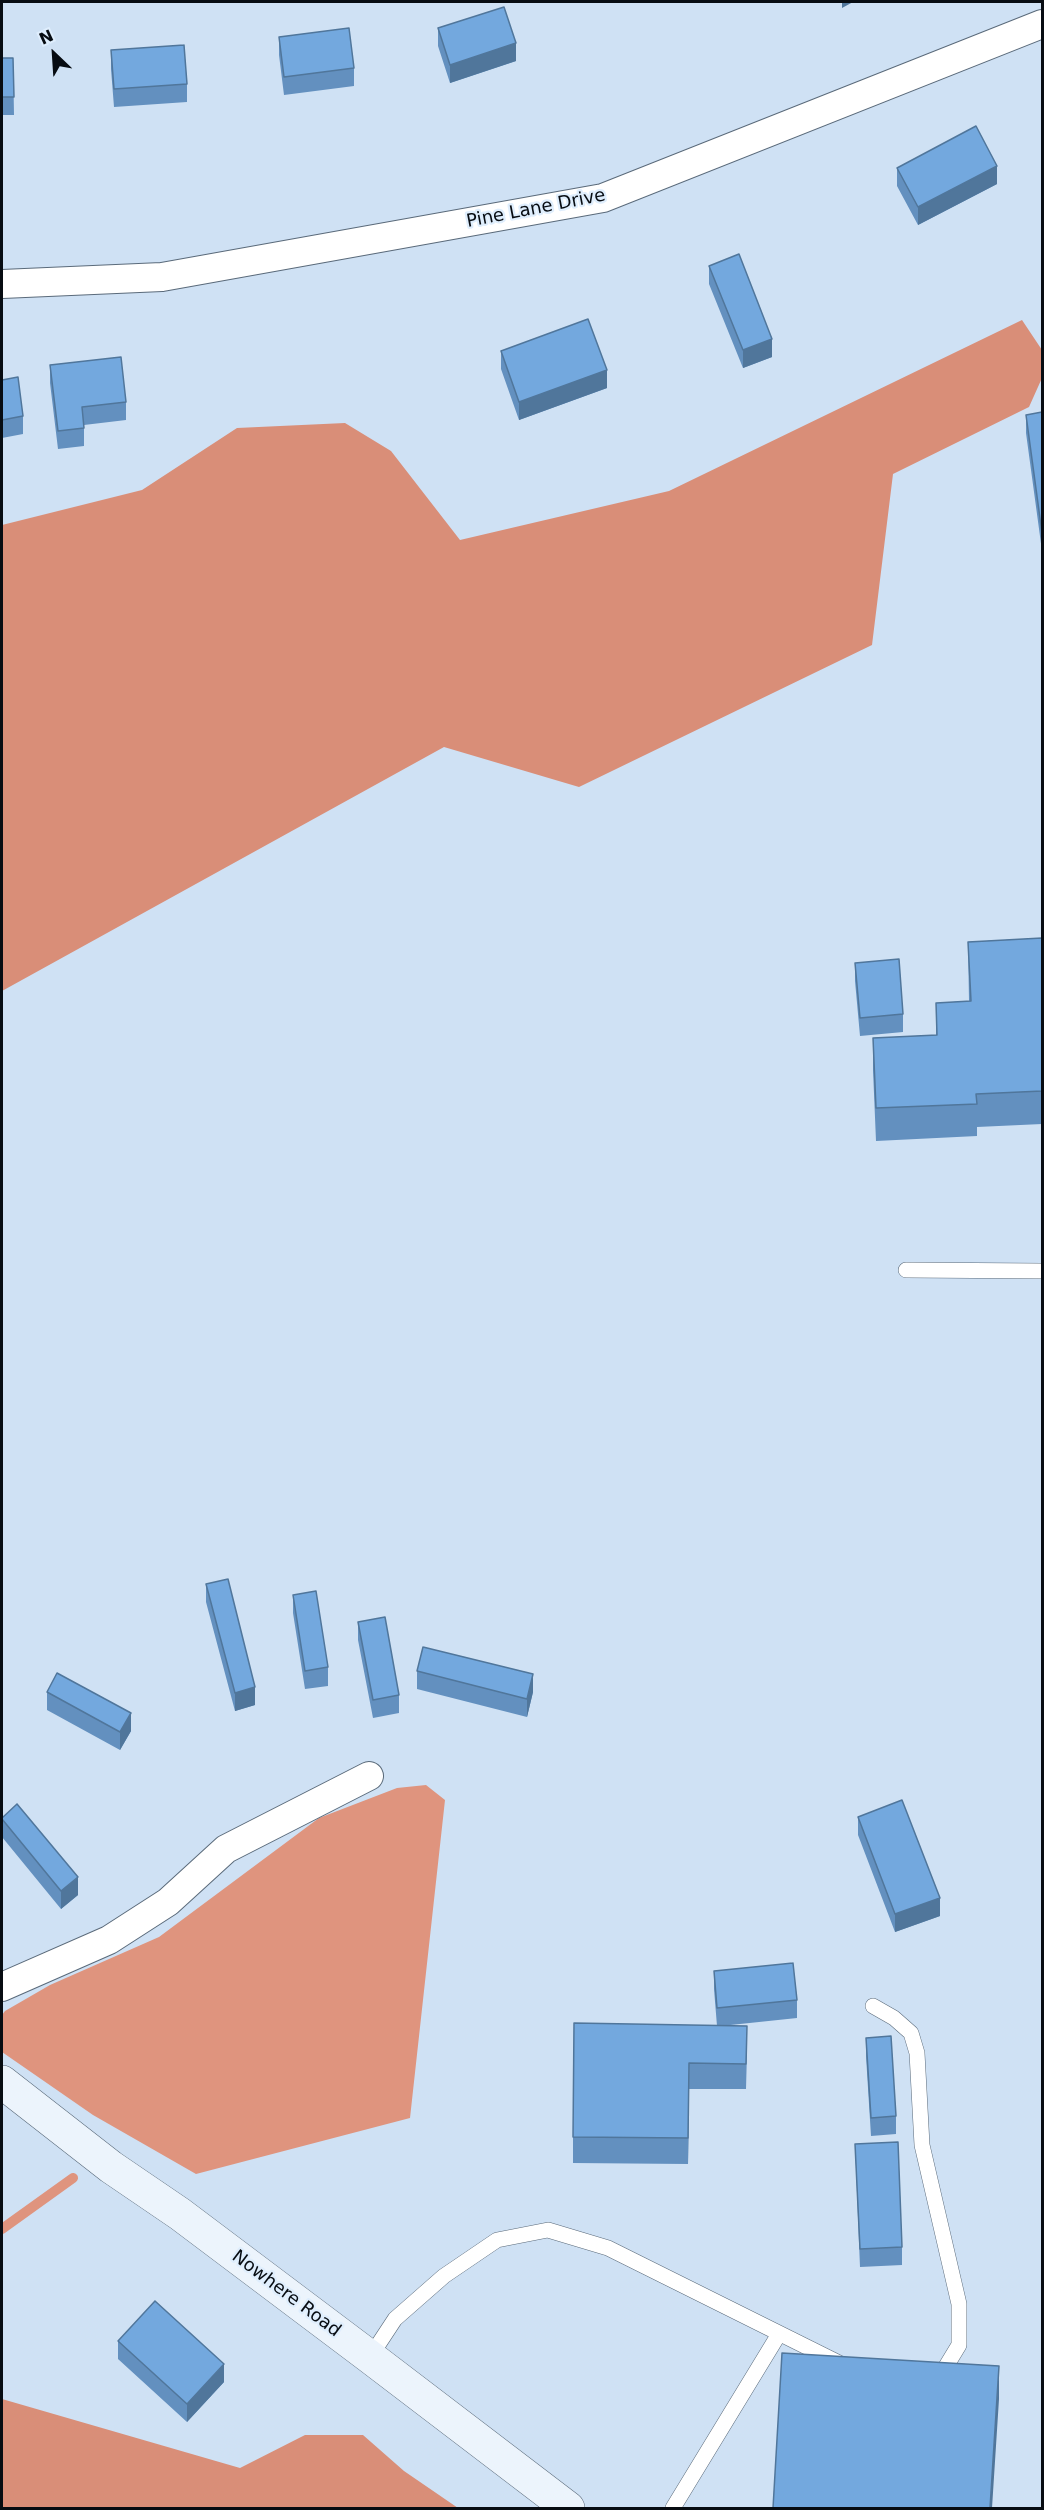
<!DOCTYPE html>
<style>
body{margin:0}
#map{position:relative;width:1044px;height:2510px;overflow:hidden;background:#cfe1f4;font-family:"DejaVu Sans",sans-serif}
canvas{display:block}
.frame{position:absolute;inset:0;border:3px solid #070c12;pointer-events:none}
.north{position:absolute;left:24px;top:24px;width:60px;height:60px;-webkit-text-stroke:4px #dfeefd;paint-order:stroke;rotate:335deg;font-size:16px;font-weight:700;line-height:24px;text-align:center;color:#070c12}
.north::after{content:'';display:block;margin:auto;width:21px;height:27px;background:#070c12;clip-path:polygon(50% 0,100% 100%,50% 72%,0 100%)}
</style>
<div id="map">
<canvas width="1044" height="2510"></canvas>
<div class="frame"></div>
<div class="north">N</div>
</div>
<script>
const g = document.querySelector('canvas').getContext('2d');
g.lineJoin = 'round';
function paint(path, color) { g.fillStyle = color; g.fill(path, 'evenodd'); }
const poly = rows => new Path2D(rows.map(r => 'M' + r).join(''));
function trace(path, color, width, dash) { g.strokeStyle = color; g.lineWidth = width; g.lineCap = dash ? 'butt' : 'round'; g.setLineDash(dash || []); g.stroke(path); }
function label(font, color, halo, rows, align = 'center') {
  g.font = font + ' "DejaVu Sans",sans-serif'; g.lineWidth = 4.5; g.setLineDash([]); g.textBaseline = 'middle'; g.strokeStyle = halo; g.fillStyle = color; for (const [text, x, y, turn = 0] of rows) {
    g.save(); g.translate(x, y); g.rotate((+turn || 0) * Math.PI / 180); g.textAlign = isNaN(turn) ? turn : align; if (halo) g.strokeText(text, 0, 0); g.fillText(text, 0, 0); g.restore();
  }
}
paint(poly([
 [1022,320,1042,350,1042,378,1029,407,893,474,872,645,579,787,444,747,2,991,2,525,142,490,237,428,345,423,391,451,460,540,669,491],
 [2,2399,240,2468,305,2435,363,2435,404,2471,458,2508,2,2508]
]), '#d98e78');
paint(poly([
 [426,1785,445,1800,410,2118,196,2174,93,2115,2,2052,2,2015,5,2011,50,1985,159,1937,319,1818,397,1788]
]), '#df947e');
trace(poly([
 [2,2229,73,2178]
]), '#df947e', 10);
const lane = poly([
 [906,1270,1042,1271],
 [873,2006,894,2018,911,2033,917,2053,922,2145,959,2304,959,2345,942,2373,935,2375],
 [370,2357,395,2319,444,2276,497,2240,548,2230,608,2248,843,2365],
 [673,2508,779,2334]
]);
const street = poly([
 [2,284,162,277,603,198,1042,24],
 [2,1987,109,1940,168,1902,226,1849,369,1776]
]);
const secondary = poly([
 [2,2082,111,2167,180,2214,370,2357,568,2508]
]);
trace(lane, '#5a6a7a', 16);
trace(street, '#5a6a7a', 30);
trace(secondary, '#5a6a7a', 34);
trace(lane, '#fff', 15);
trace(street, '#fff', 28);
trace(secondary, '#ecf4fc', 33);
paint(poly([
 [438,28,516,61,450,83,438,46],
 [279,37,354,68,354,86,284,95,279,55],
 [111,50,187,84,187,102,114,107,111,69],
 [2,58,13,58,14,115,2,115],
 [897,168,997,184,918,225,897,186],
 [709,266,772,357,743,368,709,284],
 [501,351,607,388,519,420,501,369],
 [50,365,126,402,126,420,84,425,84,446,58,449,50,383],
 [2,380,23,416,23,434,2,438],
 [1042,412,1042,551,1026,433,1026,415],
 [1042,938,1042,1124,977,1127,977,1136,876,1141,873,1070,873,1038,936,1035,936,1003,969,1001,968,942],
 [855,963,903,1014,903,1032,860,1036,855,981],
 [206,1584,255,1705,235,1711,206,1602],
 [293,1595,328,1667,328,1686,305,1689,293,1613],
 [358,1622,399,1695,399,1713,373,1718,358,1640],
 [417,1671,533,1692,527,1717,417,1689],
 [47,1692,131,1731,120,1750,47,1710],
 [858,1817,940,1916,895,1932,858,1835],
 [2,1818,78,1895,61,1909,2,1837],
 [714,1971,797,2000,797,2018,721,2026,747,2052,746,2089,689,2089,688,2164,573,2163,573,2137,717,2026,714,1989],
 [866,2038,896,2116,896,2134,871,2136,866,2056],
 [855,2144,902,2247,902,2265,860,2267],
 [118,2341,224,2382,187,2422,118,2359]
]), '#6390bf');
paint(poly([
 [842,2,853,2,842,8],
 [516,43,516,61,450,83,450,65],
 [997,166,997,184,918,225,918,207],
 [772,339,772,357,743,368,743,350],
 [607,370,607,388,519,420,519,402],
 [533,1674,533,1692,527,1717,527,1699],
 [255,1687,255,1705,235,1711,235,1693],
 [131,1713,131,1731,120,1750,120,1732],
 [78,1877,78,1895,61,1909,61,1891],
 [940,1898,940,1916,895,1932,895,1914],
 [689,2063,689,2089,688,2164,688,2138],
 [224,2364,224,2382,187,2422,187,2404],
 [999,2366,999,2399,992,2508,990,2508]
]), '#50769b');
const building = poly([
 [504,7,516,43,450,65,438,28,504,7],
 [349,28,354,68,284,77,279,37,349,28],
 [184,45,187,84,114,89,111,50,184,45],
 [2,58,13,58,14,97,2,97,2,58],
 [976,126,997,166,918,207,897,168,976,126],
 [739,254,772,339,743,350,709,266,739,254],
 [588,319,607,370,519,402,501,351,588,319],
 [121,357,126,402,82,407,84,428,58,431,50,365,121,357],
 [18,377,23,416,2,420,2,380,18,377],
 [1042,412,1042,533,1026,415,1042,412],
 [1042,938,1042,1091,976,1094,977,1104,876,1108,873,1038,937,1035,936,1003,971,1001,968,942,1042,938],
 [899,959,903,1014,860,1018,855,963,899,959],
 [228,1579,255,1687,235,1693,206,1584,228,1579],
 [316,1591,328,1667,305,1671,293,1595,316,1591],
 [385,1617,399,1695,373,1700,358,1622,385,1617],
 [423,1647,533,1674,527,1699,417,1671,423,1647],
 [57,1673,131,1713,120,1732,47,1692,57,1673],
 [902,1800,940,1898,895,1914,858,1817,902,1800],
 [17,1804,78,1877,61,1891,2,1819,2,1818,17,1804],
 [793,1963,797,2000,717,2008,714,1971,793,1963],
 [574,2023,747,2026,746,2064,689,2063,688,2138,573,2137,574,2023],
 [891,2036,896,2116,871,2118,866,2038,891,2036],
 [898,2142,902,2247,860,2249,855,2144,898,2142],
 [155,2301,224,2364,187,2404,118,2341,155,2301],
 [782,2353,999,2366,990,2508,773,2508,782,2353]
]);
paint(building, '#73a8de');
trace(building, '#50769b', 1.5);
label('18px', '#070c12', '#dfeefd', [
 ["Pine Lane Drive",536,209,-11],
 ["Nowhere Road",286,2294,37]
]);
</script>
